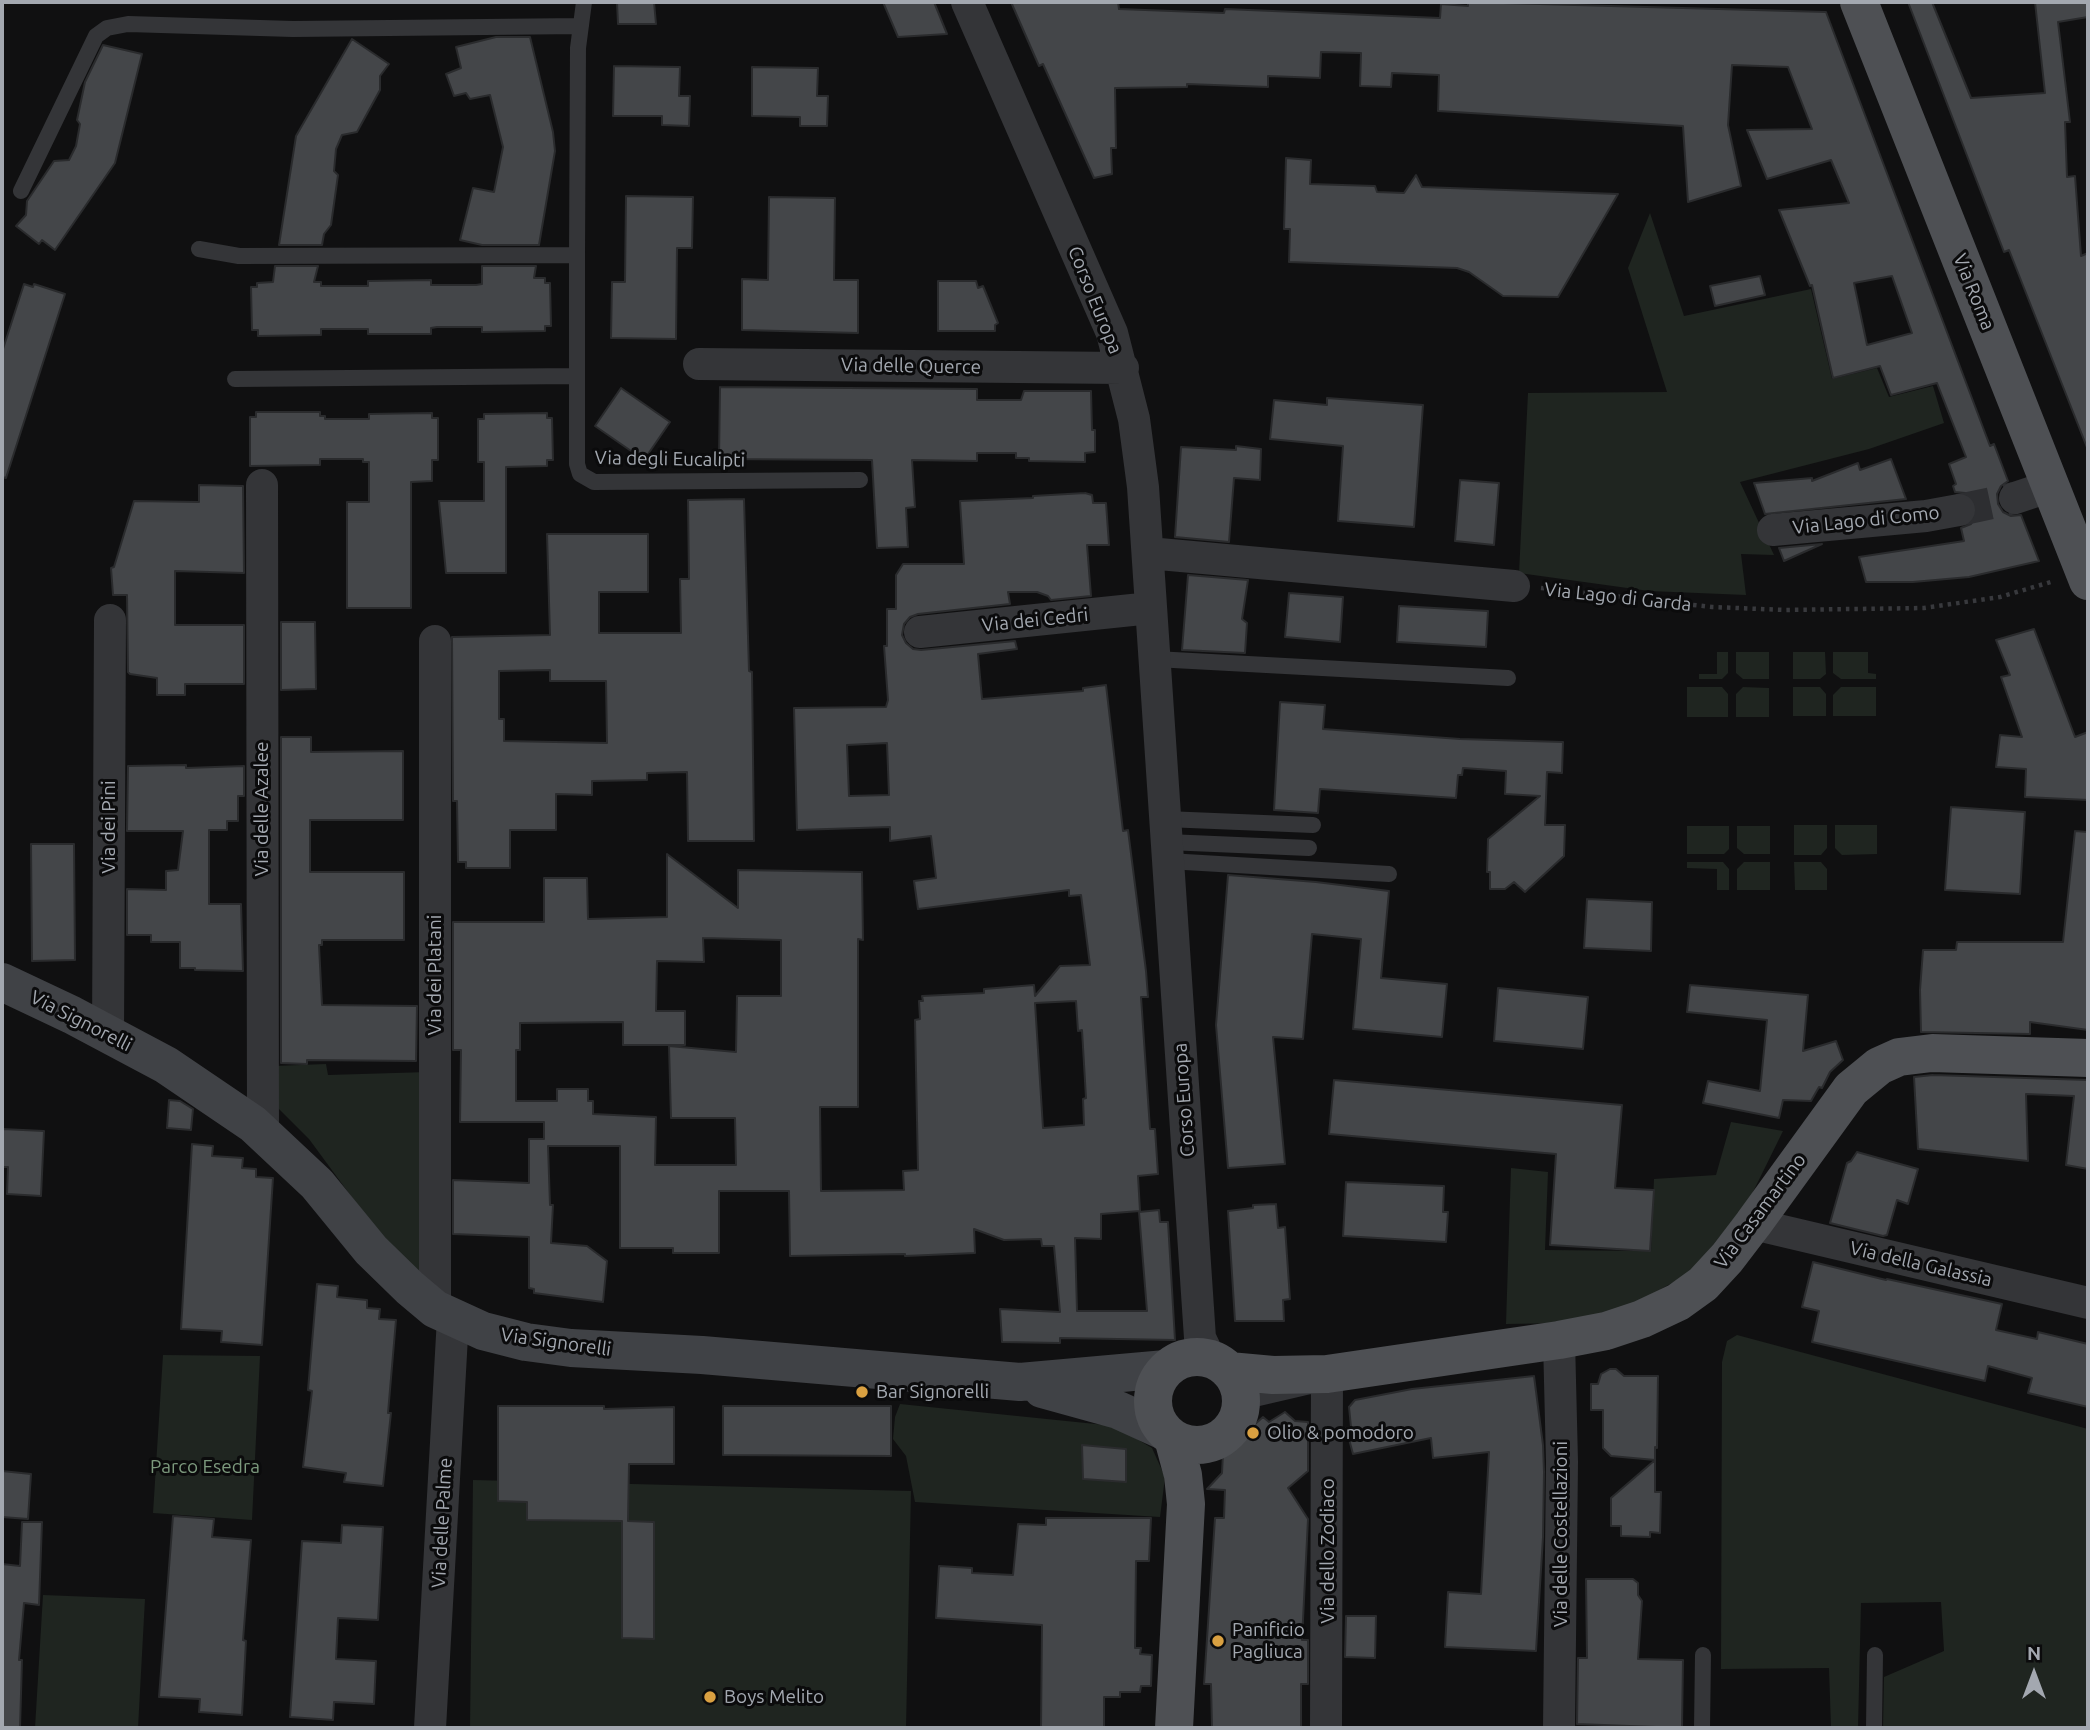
<!DOCTYPE html>
<style>
body{margin:0}
#map{position:relative;width:2090px;height:1730px;overflow:hidden;background:#101011;font-family:Ubuntu,sans-serif}
canvas{display:block}
.frame{position:absolute;inset:0;border:4px solid #a3a8b0;pointer-events:none}
.north{position:absolute;left:1999px;top:1639px;width:70px;height:70px;-webkit-text-stroke:5px #0b0b0c;paint-order:stroke;rotate:0deg;font-size:19px;font-weight:700;line-height:28px;text-align:center;color:#a3a8b0}
.north::after{content:'';display:block;margin:auto;width:24px;height:32px;background:#a3a8b0;clip-path:polygon(50% 0,100% 100%,50% 72%,0 100%)}
</style>
<div id="map">
<canvas width="2090" height="1730"></canvas>
<div class="frame"></div>
<div class="north">N</div>
</div>
<script>
const g = document.querySelector('canvas').getContext('2d');
g.lineJoin = 'round';
function paint(path, color) { g.fillStyle = color; g.fill(path, 'evenodd'); }
const poly = rows => new Path2D(rows.map(r => 'M' + r).join(''));
function trace(path, color, width, dash) { g.strokeStyle = color; g.lineWidth = width; g.lineCap = dash ? 'butt' : 'round'; g.setLineDash(dash || []); g.stroke(path); }
function label(font, color, halo, rows, align = 'center') {
  g.font = font + ' Ubuntu,sans-serif'; g.lineWidth = 6; g.setLineDash([]); g.textBaseline = 'middle'; g.strokeStyle = halo; g.fillStyle = color; for (const [text, x, y, turn = 0] of rows) {
    g.save(); g.translate(x, y); g.rotate((+turn || 0) * Math.PI / 180); g.textAlign = isNaN(turn) ? turn : align; if (halo) g.strokeText(text, 0, 0); g.fillText(text, 0, 0); g.restore();
  }
}
paint(poly([
 [1650,213,1684,316,1811,289,1832,379,1877,368,1889,397,1933,386,1944,423,1869,449,1740,482,1774,555,1741,554,1746,595,1649,591,1519,573,1528,393,1667,392,1628,268],
 [1717,652,1728,652,1728,673,1722,679,1699,679,1699,674,1717,674],
 [1736,652,1769,652,1769,679,1743,679,1736,673],
 [1793,652,1825,652,1826,674,1820,679,1793,679],
 [1833,652,1868,652,1868,673,1876,674,1876,679,1841,679,1833,673],
 [1687,687,1722,687,1728,694,1728,717,1687,717],
 [1743,687,1769,688,1769,717,1736,717,1736,694],
 [1793,687,1820,687,1826,694,1826,716,1793,716],
 [1841,687,1876,687,1876,716,1833,716,1833,695],
 [1794,825,1827,825,1827,848,1821,855,1794,855],
 [1835,825,1877,825,1877,854,1842,855,1835,848],
 [1687,826,1729,826,1729,849,1724,854,1687,854],
 [1737,826,1770,826,1770,854,1744,854,1737,848],
 [1687,862,1723,862,1729,869,1729,890,1717,890,1717,869,1687,868],
 [1744,862,1770,862,1770,890,1737,890,1737,869],
 [1794,862,1821,862,1827,869,1827,890,1795,890],
 [326,1064,328,1075,428,1072,429,1282,376,1230,309,1139,278,1108,274,1066],
 [1731,1122,1783,1131,1750,1198,1692,1272,1628,1307,1568,1323,1506,1324,1511,1168,1548,1172,1545,1250,1651,1251,1654,1179,1716,1175],
 [1737,1335,2088,1429,2088,1728,1883,1728,1884,1677,1944,1651,1941,1602,1861,1603,1858,1728,1831,1728,1829,1668,1721,1669,1722,1362,1727,1341],
 [163,1355,260,1356,252,1520,153,1513],
 [900,1404,1115,1426,1152,1448,1165,1477,1160,1517,915,1502,906,1456,893,1439,895,1417],
 [473,1480,911,1491,906,1728,470,1728],
 [43,1595,145,1599,138,1728,35,1728]
]), '#1f2520');
const building = poly([
 [617,2,654,2,656,24,618,24,617,2],
 [883,2,934,2,947,34,898,37,883,2],
 [1011,2,1118,2,1119,9,1224,13,1225,9,1440,18,1441,4,1468,6,1468,2,1826,12,1990,446,1994,444,2008,481,2001,486,1997,494,1998,504,2003,512,2011,516,2021,515,2039,561,1969,577,1913,582,1866,582,1859,557,1964,541,1961,528,1971,524,1976,517,1977,507,1973,498,1965,493,1955,492,1953,486,1956,484,1949,464,1966,457,1937,383,1891,395,1880,366,1833,378,1812,285,1810,286,1779,210,1849,203,1831,160,1767,179,1747,130,1812,129,1788,67,1732,65,1728,125,1741,186,1688,202,1683,126,1438,111,1439,75,1392,73,1391,87,1360,86,1361,53,1321,52,1320,78,1268,76,1268,87,1187,84,1187,87,1115,88,1116,148,1111,148,1112,174,1094,178,1043,64,1039,66,1011,2],
 [1892,276,1912,333,1867,345,1854,283,1892,276],
 [1908,2,1932,2,1971,98,2045,93,2035,2,2088,2,2088,17,2058,22,2070,122,2065,122,2067,177,2075,176,2081,256,2088,253,2088,450,2009,250,2004,252,1908,2],
 [496,37,530,37,553,132,555,151,539,245,482,245,460,240,473,188,494,192,503,147,490,95,470,99,466,93,454,96,446,74,461,68,456,47,496,37],
 [352,39,389,64,380,76,380,90,357,132,342,135,336,149,334,171,338,175,331,225,324,234,322,245,279,245,296,136,352,39],
 [103,45,142,54,115,163,55,250,42,240,39,244,16,226,26,215,27,201,54,161,69,160,76,146,80,124,77,120,85,82,103,45],
 [614,66,680,67,679,96,690,96,689,126,662,125,662,116,613,116,614,66],
 [752,67,818,68,817,96,828,96,827,126,800,126,800,117,752,116,752,67],
 [1286,158,1311,160,1310,184,1375,186,1377,192,1404,193,1416,175,1422,187,1618,194,1558,297,1503,296,1469,272,1457,268,1289,262,1290,229,1284,229,1286,158],
 [626,196,693,197,692,248,677,248,676,339,611,338,612,282,625,282,626,196],
 [769,197,835,198,834,280,858,280,858,333,742,330,742,279,768,280,769,197],
 [275,266,318,266,314,282,321,282,321,286,368,286,368,281,431,280,431,285,476,285,482,284,482,266,536,266,534,278,545,278,545,283,550,283,551,326,545,326,545,331,482,332,482,327,437,327,431,328,431,334,368,334,368,329,321,329,321,335,258,336,258,330,252,330,251,287,257,287,257,283,273,282,275,266],
 [1760,276,1765,295,1715,306,1710,286,1760,276],
 [938,281,976,281,978,288,983,286,998,323,995,325,995,331,938,331,938,281],
 [24,284,33,287,34,284,65,294,6,478,2,477,2,352,24,284],
 [720,387,977,389,977,400,1021,400,1024,391,1091,391,1092,430,1095,430,1095,452,1085,453,1085,462,1029,461,1029,458,1016,458,1016,453,977,453,977,461,912,460,915,507,906,508,908,547,877,548,872,460,719,459,720,387],
 [621,388,670,422,644,460,595,426,621,388],
 [1327,398,1423,405,1414,527,1338,521,1343,446,1270,439,1274,400,1327,405,1327,398],
 [256,412,320,412,320,416,325,416,325,419,369,419,369,414,432,413,432,418,438,418,438,460,432,460,432,481,411,482,411,608,347,608,347,502,369,502,369,462,363,462,363,459,320,459,320,465,250,466,250,417,256,417,256,412],
 [547,413,547,418,552,418,553,460,547,460,547,466,506,467,506,573,446,573,439,501,484,501,484,462,478,462,478,419,484,419,484,414,547,413],
 [1236,446,1261,449,1260,480,1234,478,1229,542,1175,537,1181,447,1236,450,1236,446],
 [1891,459,1906,499,1765,514,1754,483,1812,478,1812,481,1858,463,1860,470,1891,459],
 [1460,480,1499,483,1494,545,1455,541,1460,480],
 [199,485,243,486,244,573,175,571,175,625,244,625,244,684,185,684,185,695,157,695,157,678,130,674,128,672,127,595,113,595,111,568,114,567,134,501,199,502,199,485],
 [1085,493,1092,495,1093,503,1106,503,1109,545,1087,545,1091,596,1051,600,1048,596,1037,592,1008,592,1010,604,918,614,910,617,904,624,902,635,906,643,913,649,921,650,1015,641,1017,649,978,654,982,699,1083,691,1083,688,1106,685,1123,831,1128,830,1146,971,1148,997,1141,997,1150,1129,1155,1129,1158,1174,1138,1176,1140,1211,1101,1214,1101,1239,1075,1238,1077,1311,1147,1311,1139,1212,1159,1210,1160,1222,1168,1222,1175,1340,1060,1338,1060,1343,1002,1342,1000,1309,1060,1312,1054,1246,1042,1246,1041,1239,1004,1240,974,1229,975,1253,905,1256,905,1254,790,1256,789,1191,719,1191,719,1253,673,1253,673,1248,620,1248,620,1146,548,1146,550,1205,553,1205,551,1243,587,1246,607,1261,603,1302,534,1293,534,1289,529,1288,529,1237,453,1234,453,1180,529,1183,529,1139,544,1139,544,1122,460,1122,461,1050,453,1050,453,922,544,922,544,878,587,878,588,919,667,917,667,854,738,908,738,870,862,872,863,940,858,939,858,1107,820,1107,821,1191,904,1190,903,1171,918,1170,915,1020,920,1019,919,1001,923,1001,922,996,984,993,984,989,1034,985,1035,996,1060,966,1090,965,1081,895,1069,896,1069,890,918,909,914,881,936,878,931,836,890,841,890,827,797,830,794,708,886,707,888,700,884,646,887,646,887,609,896,609,896,575,903,564,964,564,960,501,1033,498,1033,496,1085,493],
 [887,743,889,795,849,796,847,745,887,743],
 [703,938,781,940,781,996,737,996,736,1052,669,1046,671,1118,735,1118,736,1165,655,1165,656,1117,593,1114,593,1101,588,1101,588,1089,557,1089,557,1101,516,1101,516,1050,520,1050,520,1023,623,1022,623,1045,685,1045,685,1011,656,1011,657,961,704,962,703,938],
 [1076,1001,1078,1031,1082,1030,1086,1098,1083,1099,1084,1125,1043,1128,1035,1003,1076,1001],
 [744,499,749,671,752,672,754,841,688,841,687,772,647,773,647,780,592,781,592,795,556,794,556,830,510,830,510,868,466,868,466,862,458,862,457,801,453,801,452,637,550,635,547,534,648,534,648,592,599,592,599,633,681,633,680,579,689,579,688,500,744,499],
 [550,670,550,681,606,681,607,743,504,741,504,719,499,719,499,671,550,670],
 [1822,544,1784,561,1779,548,1822,544],
 [1188,575,1248,580,1242,619,1247,623,1245,653,1182,650,1188,575],
 [1289,593,1343,597,1340,642,1285,637,1289,593],
 [1399,606,1488,611,1486,647,1397,642,1399,606],
 [281,622,315,622,316,689,281,690,281,622],
 [2034,629,2075,737,2088,732,2088,800,2025,797,2026,769,1996,767,2000,735,2022,737,2001,677,2010,675,1996,640,2034,629],
 [1280,702,1325,705,1323,729,1460,739,1563,742,1562,773,1547,772,1545,825,1565,825,1564,856,1525,892,1514,882,1505,889,1490,889,1490,872,1487,872,1488,839,1540,796,1505,794,1506,771,1463,768,1462,775,1458,775,1456,798,1320,789,1318,813,1274,810,1280,702],
 [281,737,311,737,311,752,403,751,403,820,310,820,310,872,404,872,404,940,322,940,322,945,319,945,322,1005,417,1006,416,1061,307,1060,307,1064,281,1063,281,737],
 [186,765,186,768,244,766,244,796,238,796,238,821,227,821,227,830,209,830,209,904,241,904,243,971,195,970,195,968,180,968,180,942,151,942,151,935,127,935,127,889,166,890,166,871,178,870,183,831,127,831,128,766,186,765],
 [1951,807,2025,812,2020,894,1945,890,1951,807],
 [2075,831,2088,832,2088,1030,2030,1022,2030,1034,1921,1032,1920,990,1923,950,1956,950,1957,942,2063,942,2075,831],
 [31,844,74,844,75,960,32,961,31,844],
 [1228,875,1316,882,1389,891,1381,978,1447,984,1442,1037,1353,1029,1361,939,1312,934,1303,1039,1273,1037,1285,1164,1228,1168,1216,1025,1228,875],
 [1587,899,1652,902,1651,951,1584,948,1587,899],
 [1690,985,1808,995,1803,1051,1836,1041,1843,1060,1830,1072,1822,1088,1819,1087,1811,1101,1783,1100,1779,1118,1703,1103,1708,1081,1760,1091,1767,1020,1687,1012,1690,985],
 [1498,988,1588,997,1583,1049,1494,1041,1498,988],
 [1933,1075,2088,1080,2088,1169,2066,1165,2074,1096,2026,1094,2028,1161,1918,1149,1914,1077,1933,1075],
 [1334,1080,1622,1105,1615,1188,1654,1190,1650,1251,1550,1245,1556,1154,1329,1134,1334,1080],
 [169,1100,180,1101,193,1109,191,1130,167,1128,169,1100],
 [2,1129,44,1131,41,1196,7,1194,8,1167,2,1167,2,1129],
 [192,1144,213,1146,212,1156,243,1158,242,1168,256,1169,256,1177,273,1178,262,1345,221,1342,222,1331,181,1329,192,1144],
 [1857,1152,1918,1169,1908,1204,1897,1200,1887,1235,1883,1236,1830,1223,1847,1163,1851,1161,1857,1152],
 [1346,1182,1444,1186,1443,1212,1448,1212,1446,1242,1343,1236,1346,1182],
 [1276,1204,1278,1228,1285,1227,1290,1299,1283,1300,1284,1321,1235,1321,1228,1211,1253,1208,1253,1205,1276,1204],
 [1813,1262,1886,1280,1887,1279,2002,1304,1996,1330,2037,1339,2038,1332,2088,1344,2088,1407,2028,1393,2032,1378,1988,1366,1985,1381,1812,1342,1819,1311,1802,1307,1813,1262],
 [317,1284,338,1286,337,1297,367,1300,367,1308,380,1309,379,1319,396,1320,388,1413,391,1413,383,1486,344,1482,346,1473,303,1467,312,1391,308,1390,317,1284],
 [1610,1369,1616,1369,1624,1376,1658,1376,1657,1448,1655,1447,1655,1460,1611,1456,1603,1448,1603,1410,1591,1410,1591,1384,1598,1384,1601,1374,1610,1369],
 [1534,1376,1543,1445,1544,1472,1543,1537,1536,1651,1445,1647,1448,1592,1481,1594,1489,1452,1433,1458,1431,1438,1353,1454,1346,1428,1351,1427,1349,1407,1355,1400,1412,1389,1534,1376],
 [498,1406,604,1406,604,1409,674,1407,674,1464,629,1464,628,1521,654,1522,654,1639,622,1638,622,1521,527,1520,527,1502,498,1501,498,1406],
 [723,1406,891,1406,891,1456,723,1455,723,1406],
 [1285,1412,1295,1421,1308,1422,1308,1471,1288,1488,1308,1519,1302,1640,1308,1640,1308,1684,1301,1684,1301,1728,1212,1728,1211,1684,1204,1684,1215,1518,1224,1518,1225,1490,1207,1489,1222,1473,1223,1453,1226,1450,1263,1417,1269,1422,1285,1412],
 [1082,1445,1126,1449,1126,1482,1083,1479,1082,1445],
 [1655,1460,1655,1492,1661,1492,1660,1533,1650,1532,1650,1537,1621,1536,1621,1526,1611,1526,1611,1498,1655,1460],
 [2,1471,31,1474,28,1519,2,1517,2,1471],
 [173,1516,214,1519,212,1537,251,1540,243,1640,246,1641,242,1715,199,1712,200,1699,159,1697,173,1516],
 [1046,1518,1151,1518,1149,1561,1136,1561,1135,1648,1141,1648,1140,1654,1152,1655,1151,1686,1141,1686,1140,1692,1120,1692,1120,1697,1104,1697,1104,1728,1041,1728,1042,1625,936,1618,939,1566,972,1568,972,1573,1013,1575,1018,1524,1046,1525,1046,1518],
 [22,1522,42,1522,39,1605,24,1603,19,1660,22,1660,20,1728,2,1728,2,1564,20,1566,22,1522],
 [342,1525,383,1527,378,1620,338,1618,336,1659,376,1661,374,1704,334,1702,333,1720,290,1717,302,1541,341,1543,342,1525],
 [1586,1579,1633,1579,1638,1583,1638,1595,1642,1601,1638,1659,1683,1660,1682,1728,1577,1724,1578,1658,1587,1658,1586,1579],
 [1346,1616,1376,1616,1375,1658,1345,1657,1346,1616]
]);
paint(building, '#444649');
trace(building, '#2a2b2d', 2);
trace(poly([
 [1959,510,2015,498]
]), '#2d2e31', 32, [32, 16]);
trace(poly([
 [1541,588,1712,607,1785,610,1924,608,2000,597,2054,581]
]), '#38393d', 4.5, [3.5, 5]);
trace(poly([
 [584,2,578,48,577,255,577,464,580,474,594,482,860,480],
 [21,191,96,36,107,28,128,24,293,29,581,26],
 [199,249,239,256,577,255],
 [235,379,576,376],
 [1155,659,1508,678],
 [1165,819,1313,825],
 [1167,842,1309,848],
 [1168,861,1389,874],
 [1702,1728,1703,1655],
 [1874,1728,1875,1655]
]), '#343538', 16);
trace(poly([
 [967,2,1112,333,1134,419,1143,487,1200,1338,1210,1359],
 [699,364,1123,368],
 [262,485,263,1133],
 [2015,498,2051,486],
 [1773,530,1926,516,1959,510],
 [1148,553,1514,586],
 [920,632,1151,608],
 [435,641,435,1309],
 [108,1034,110,620],
 [1753,1224,2088,1303],
 [1241,1394,1327,1374,1326,1728],
 [430,1728,453,1318],
 [1559,1728,1562,1462,1559,1340]
]), '#343538', 32);
trace(poly([
 [2,982,72,1015,166,1065,253,1124,317,1184,371,1250,410,1288,435,1309,483,1331,526,1342,571,1348,702,1355,1020,1382,1166,1369],
 [1042,1389,1118,1410,1164,1431]
]), '#404246', 38);
trace(poly([
 [1859,2,2088,581],
 '1153 1401a44 44 0 1 1 88 0a44 44 0 1 1-88 0Z',
 [1229,1371,1273,1375,1327,1374,1559,1340,1606,1331,1642,1319,1678,1302,1703,1284,1727,1258,1753,1224,1851,1089,1879,1066,1899,1057,1932,1053,2088,1058],
 [1173,1438,1183,1475,1186,1504,1174,1728]
]), '#4e5054', 38);
for (const [x, y, r, color] of [
 [862,1392,7,"#d9a041"],
 [1253,1433,7,"#d9a041"],
 [1218,1641,7,"#d9a041"],
 [710,1697,7,"#d9a041"]
]) { const dot = new Path2D(); dot.arc(x, y, r, 0, 2 * Math.PI); g.fillStyle = color; g.fill(dot); trace(dot, '#0b0b0c', 2.5); }
label('19px', '#a3a8b0', '#0b0b0c', [
 ["Via Roma",1974,292,68],
 ["Corso Europa",1095,300,68],
 ["Via delle Querce",911,366,1],
 ["Via degli Eucalipti",670,459,1],
 ["Via Lago di Como",1866,520,-6],
 ["Via Lago di Garda",1618,597,6],
 ["Via dei Cedri",1035,620,-6],
 ["Via delle Azalee",262,809,-90],
 ["Via dei Pini",109,827,-90],
 ["Via dei Platani",435,975,-90],
 ["Via Signorelli",81,1021,27],
 ["Corso Europa",1184,1100,-94],
 ["Via Casamartino",1760,1211,-53],
 ["Via della Galassia",1921,1264,13],
 ["Via Signorelli",556,1342,8],
 ["Via delle Palme",442,1523,-87],
 ["Via delle Costellazioni",1561,1534,-90],
 ["Via dello Zodiaco",1328,1551,-90]
]);
label('19px', '#a3a8b0', '#0b0b0c', [
 ["Bar Signorelli",876,1392],
 ["Olio & pomodoro",1267,1433],
 ["Panificio",1232,1630],
 ["Pagliuca",1232,1652],
 ["Boys Melito",724,1697]
], 'left');
label('19px', '#7c997d', '#0b0b0c', [
 ["Parco Esedra",205,1467]
]);
</script>
